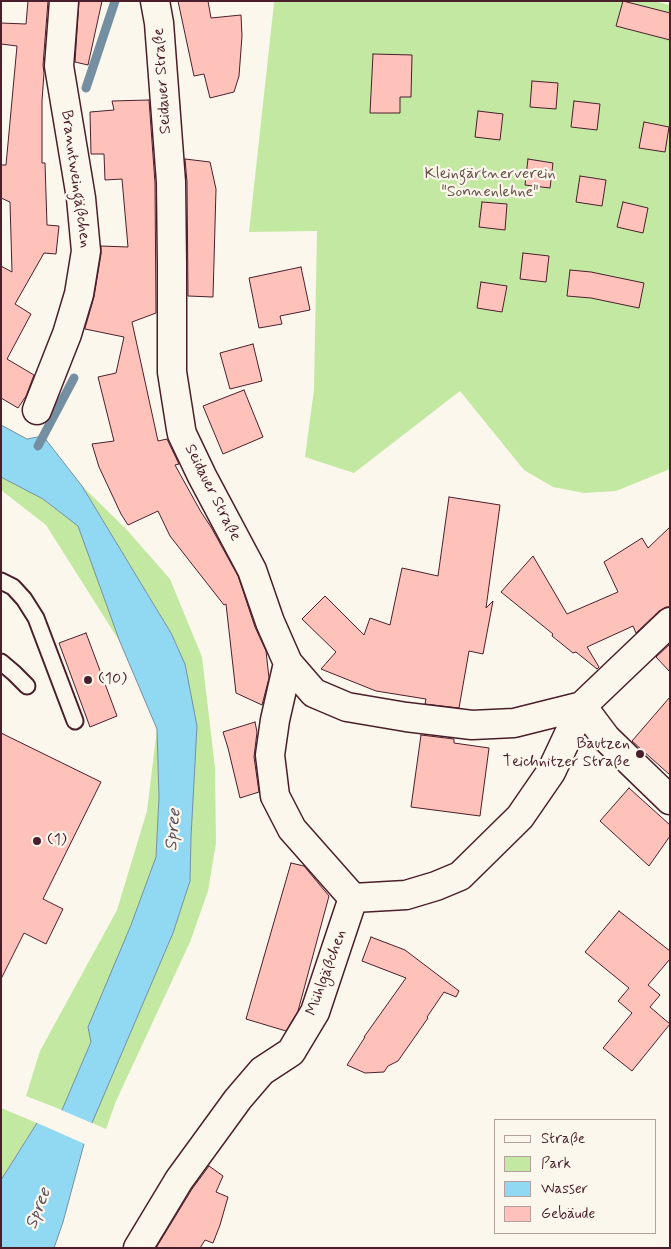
<!DOCTYPE html>
<meta charset="utf-8">
<style>
body{margin:0}
#map{position:relative;width:671px;height:1249px;overflow:hidden;background:#fbf7ec;font-family:Mynerve,sans-serif}
canvas{display:block}
.frame{position:absolute;inset:0;border:2px solid #4a1f2b;pointer-events:none}
.legend{position:absolute;left:494px;top:1119px;width:162px;height:115px;box-sizing:border-box;background:#fbf7ec;border:1px solid #b4a19f;margin:0;padding:6px 9px;list-style:none;font-size:15px;color:#4a1f2b}
.legend li{display:flex;align-items:center;gap:10px;height:25px}
.legend b{width:25px;border:1px solid #b4a19f}
</style>
<div id="map">
<canvas width="671" height="1249"></canvas>
<div class="frame"></div>
<ul class="legend">
<li><b style="height:6px;background:#fbf7ec"></b>Straße</li>
<li><b style="height:14px;background:#c3e8a2"></b>Park</li>
<li><b style="height:14px;background:#91d9f2"></b>Wasser</li>
<li><b style="height:14px;background:#fec2bb"></b>Gebäude</li>
</ul>
</div>
<script>
const g = document.querySelector('canvas').getContext('2d');
g.lineJoin = 'round';
function paint(path, color) { g.fillStyle = color; g.fill(path, 'evenodd'); }
const poly = rows => new Path2D(rows.map(r => 'M' + r).join(''));
function trace(path, color, width, dash) { g.strokeStyle = color; g.lineWidth = width; g.lineCap = dash ? 'butt' : 'round'; g.setLineDash(dash || []); g.stroke(path); }
function label(font, color, halo, rows, align = 'center') {
  g.font = font + ' Mynerve,sans-serif'; g.lineWidth = 4.5; g.setLineDash([]); g.textBaseline = 'middle'; g.strokeStyle = halo; g.fillStyle = color; for (const [text, x, y, turn = 0] of rows) {
    g.save(); g.translate(x, y); g.rotate((+turn || 0) * Math.PI / 180); g.textAlign = isNaN(turn) ? turn : align; if (halo) g.strokeText(text, 0, 0); g.fillText(text, 0, 0); g.restore();
  }
}
paint(poly([
 [276,1,653,1,670,5,670,469,616,491,584,493,553,487,524,470,460,391,354,473,305,457,314,390,317,231,249,232,274,3],
 [1,477,43,499,78,525,120,642,46,525,1,490],
 [82,486,127,530,170,579,202,657,215,768,216,843,208,891,190,942,116,1101,106,1129,92,1123,173,933,190,881,192,799,185,664,171,633],
 [157,729,159,797,156,857,131,925,91,1042,62,1110,26,1096,40,1051,117,910,147,811],
 [1,1108,37,1123,1,1180]
]), '#c3e8a2');
const water = poly([
 [1,425,27,439,43,436,82,486,171,633,185,664,197,726,191,837,190,881,173,933,92,1123,84,1144,63,1222,54,1248,1,1248,1,1180,37,1123,62,1110,91,1042,88,1027,131,925,156,857,159,797,157,729,120,642,78,526,43,499,1,477,1,425]
]);
paint(water, '#91d9f2');
trace(water, '#758fa2', 1);
paint(poly([
 [59,1109,94,1124,87,1145,35,1122]
]), '#fbf7ec');
trace(poly([
 [86,88,115,1],
 [38,446,74,378]
]), '#758fa2', 9);
const building = poly([
 [28,1,48,1,43,65,44,73,42,101,42,163,45,163,47,225,59,226,56,254,44,253,15,304,31,314,7,359,34,375,26,396,18,408,1,398,1,266,12,272,10,202,1,198,1,165,6,165,17,46,1,44,1,23,26,24,28,1],
 [79,1,102,1,88,65,75,62,79,1],
 [178,1,208,1,211,18,241,15,242,36,239,76,234,92,210,98,204,74,194,76,178,1],
 [623,1,670,13,670,40,616,26,623,1],
 [373,54,412,55,411,97,400,97,400,113,370,113,373,54],
 [532,81,558,83,556,109,530,107,532,81],
 [149,100,155,183,156,313,132,322,158,441,167,439,179,464,175,465,201,512,211,527,238,576,255,627,266,651,269,678,262,705,236,693,226,604,224,605,170,536,158,511,128,525,121,514,99,467,92,444,114,441,98,377,116,373,124,337,85,329,85,328,94,297,101,254,101,246,128,247,122,179,105,180,104,154,91,154,90,112,114,110,112,101,149,100],
 [574,101,600,104,597,130,571,127,574,101],
 [478,111,503,114,500,140,475,137,478,111],
 [644,122,669,127,665,152,639,148,644,122],
 [185,159,210,162,216,189,213,297,188,296,187,182,185,159],
 [528,159,553,163,550,188,525,185,528,159],
 [580,176,606,180,602,206,576,202,580,176],
 [482,202,507,204,505,230,479,227,482,202],
 [623,202,648,208,643,233,617,227,623,202],
 [523,253,549,256,546,282,520,279,523,253],
 [301,267,310,310,280,316,282,324,259,328,249,278,301,267],
 [570,270,591,272,644,283,639,308,591,298,567,296,570,270],
 [481,282,507,286,502,312,477,308,481,282],
 [253,344,262,381,230,389,220,353,253,344],
 [244,390,263,437,223,454,203,406,244,390],
 [449,497,500,505,486,608,493,601,483,654,469,651,459,708,425,704,426,699,376,691,321,669,336,652,302,619,325,596,364,635,370,618,390,625,402,568,438,576,449,497],
 [670,527,670,607,666,607,659,611,636,633,633,626,587,647,599,667,597,669,576,652,573,653,552,636,553,634,501,592,533,556,567,614,618,592,604,562,642,538,648,548,670,527],
 [86,633,117,716,90,727,59,643,86,633],
 [670,644,670,672,656,657,670,644],
 [670,697,670,775,632,741,670,697],
 [255,722,257,732,254,757,259,792,240,798,228,748,223,732,255,722],
 [1,733,101,782,43,899,63,909,46,944,24,933,1,979,1,733],
 [421,735,454,739,454,743,489,748,480,816,411,807,421,735],
 [629,788,670,825,670,836,649,866,600,821,629,788],
 [291,863,304,866,329,896,298,1011,286,1031,246,1019,291,863],
 [619,911,670,951,670,959,648,985,660,995,650,1007,670,1024,632,1071,603,1048,632,1013,618,1001,629,988,585,952,619,911],
 [371,937,405,950,459,991,456,997,444,992,427,1017,428,1018,398,1061,388,1066,384,1072,365,1073,347,1065,365,1037,364,1037,406,978,362,961,371,937],
 [209,1166,223,1176,216,1192,228,1197,220,1225,213,1243,205,1240,200,1248,156,1248,192,1189,209,1166]
]);
paint(building, '#fec2bb');
trace(building, '#4a1f2b', 1);
const service = poly([
 [1,581,13,587,24,599,36,618,75,721],
 [1,662,14,673,27,686]
]);
const minor = poly([
 [155,1,159,23,171,182,172,265,172,372,181,429,182,434,202,476,252,570,270,622,288,663,314,693,347,707,406,717,472,725,514,723,582,706],
 [37,410,67,334,79,294,86,251,81,198,59,66,64,1],
 [288,663,275,720,270,755,275,796,292,829,353,898],
 [582,706,606,738,670,800],
 [353,898,406,895,436,886,460,876,520,817,551,772,582,706,670,622],
 [138,1248,179,1180,238,1099,262,1071,291,1052,315,1012,353,898]
]);
trace(service, '#4a1f2b', 19);
trace(minor, '#4a1f2b', 31);
trace(service, '#fbf7ec', 15);
trace(minor, '#fbf7ec', 28);
for (const [x, y, r, color] of [
 [88,680,5,"#4a1f2b"],
 [640,754,5,"#4a1f2b"],
 [37,841,5,"#4a1f2b"]
]) { const dot = new Path2D(); dot.arc(x, y, r, 0, 2 * Math.PI); g.fillStyle = color; g.fill(dot); trace(dot, '#fbf7ec', 2); }
label('16px', '#4a1f2b', '#fbf7ec', [
 ["Seidauer Straße",163,81,-94],
 ["Branntweingäßchen",75,179,82],
 ["Seidauer Straße",212,493,63],
 ["Mühlgäßchen",327,973,-70]
]);
label('16px', '#685149', '#fbf7ec', [
 ["Kleingärtnerverein",490,175],
 ["\"Sonnenlehne\"",490,193]
]);
label('16px', '#4a1f2b', '#fbf7ec', [
 ["(10)",98,680],
 ["Bautzen",630,745,"right"],
 ["Teichnitzer Straße",630,763,"right"],
 ["(1)",47,841]
], 'left');
label('italic 18px', '#5c4e5d', '#fbf7ec', [
 ["Spree",174,830,-85],
 ["Spree",39,1209,-69]
]);
</script>
